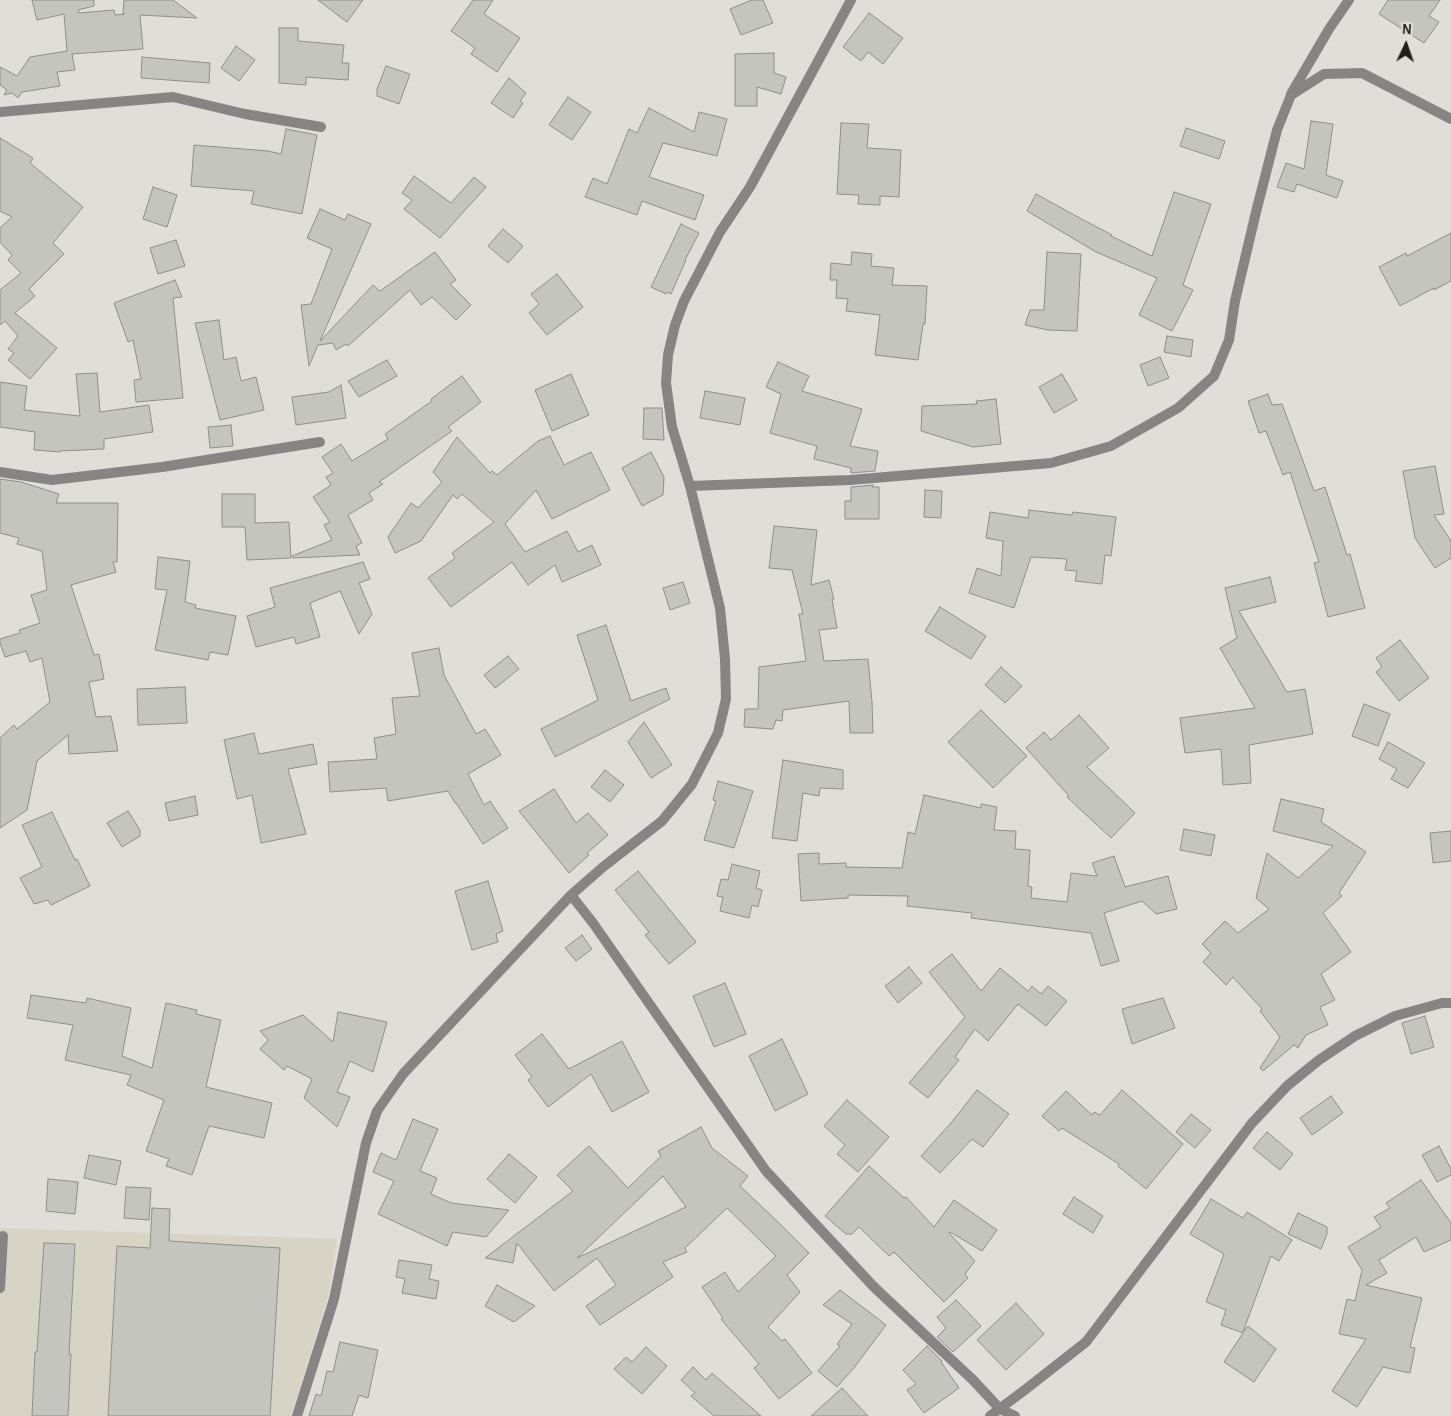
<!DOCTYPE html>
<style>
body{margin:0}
#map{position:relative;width:1451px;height:1416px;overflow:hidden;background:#e0ded8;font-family:"Alegreya Sans",sans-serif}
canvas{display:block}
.north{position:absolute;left:1381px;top:20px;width:50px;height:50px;-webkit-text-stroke:4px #e0ded8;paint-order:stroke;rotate:3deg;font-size:14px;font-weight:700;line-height:20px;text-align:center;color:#1e1e1b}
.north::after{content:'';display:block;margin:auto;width:18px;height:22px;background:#1e1e1b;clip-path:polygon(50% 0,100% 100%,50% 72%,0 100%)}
</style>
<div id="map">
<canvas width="1451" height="1416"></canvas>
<div class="north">N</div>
</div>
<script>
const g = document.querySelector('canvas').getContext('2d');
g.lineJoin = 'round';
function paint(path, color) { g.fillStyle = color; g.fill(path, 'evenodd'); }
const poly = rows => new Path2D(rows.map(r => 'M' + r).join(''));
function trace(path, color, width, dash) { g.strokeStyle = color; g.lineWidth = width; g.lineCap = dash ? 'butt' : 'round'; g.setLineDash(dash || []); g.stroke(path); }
paint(poly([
 [0,1228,337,1239,329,1293,291,1416,0,1416]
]), '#d7d4c6');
const building = poly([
 [32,0,94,0,94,6,78,10,79,13,114,10,115,15,125,14,123,14,124,0,173,0,197,18,140,15,143,49,72,54,75,70,57,72,60,86,22,92,18,98,12,93,4,95,7,90,0,85,0,67,17,76,30,57,67,51,64,14,37,20,32,0],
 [318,0,363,0,347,22,318,0],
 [473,0,493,0,484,14,520,38,497,72,471,54,475,48,451,31,473,0],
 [752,0,763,0,773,23,741,35,730,9,752,0],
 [1388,0,1440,0,1429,16,1439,22,1424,43,1379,14,1388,0],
 [869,13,903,38,883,64,868,52,861,61,843,47,869,13],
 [279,28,298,28,298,41,344,45,342,63,349,63,348,80,306,77,306,85,279,83,279,28],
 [236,46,255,60,239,81,221,68,236,46],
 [774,53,774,73,786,77,781,94,757,87,757,106,735,106,735,54,774,53],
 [142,57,210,63,209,83,141,78,142,57],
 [386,66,410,74,399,104,377,96,377,89,386,66],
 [509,78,526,93,520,101,523,103,513,118,491,103,509,78],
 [568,97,591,112,572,140,549,125,568,97],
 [649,108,694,132,699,112,727,119,717,156,663,143,649,177,704,195,695,220,642,201,637,215,585,197,593,178,607,184,629,129,637,133,649,108],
 [1311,121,1333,124,1326,175,1343,181,1337,198,1297,184,1294,192,1277,187,1286,163,1304,169,1311,121],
 [841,123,869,124,867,148,901,150,899,197,880,196,880,205,858,204,859,195,837,194,841,123],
 [1186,128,1225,141,1219,159,1180,146,1186,128],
 [286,129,317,135,302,214,251,204,254,191,191,186,194,145,268,151,281,154,286,129],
 [0,138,33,158,30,163,83,207,53,243,64,254,29,289,35,296,15,313,57,348,30,379,8,360,14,353,8,349,18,336,5,321,0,325,0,290,21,273,8,260,12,255,0,242,0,228,12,217,0,211,0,138],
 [414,176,451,203,474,177,486,187,440,238,404,209,412,200,402,193,414,176],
 [153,187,177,195,167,227,143,219,153,187],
 [1174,192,1211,204,1183,285,1193,290,1172,331,1139,315,1157,278,1096,252,1027,211,1036,194,1076,216,1112,235,1111,236,1152,256,1174,192],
 [320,209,345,220,348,214,371,224,320,341,373,285,380,291,435,252,456,280,450,284,471,305,456,320,432,297,421,305,410,290,348,346,346,344,336,350,333,343,318,345,309,366,301,305,311,304,332,249,307,238,320,209],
 [681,224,699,233,685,260,686,260,671,294,667,292,666,294,651,287,681,224],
 [503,229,523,246,508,263,488,246,503,229],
 [1451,233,1451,281,1434,290,1434,288,1400,306,1379,267,1406,253,1407,256,1451,233],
 [176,240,185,266,158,274,150,248,176,240],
 [852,252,872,254,871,266,894,268,892,285,927,286,925,324,923,324,918,360,875,355,880,315,846,311,848,299,836,298,837,280,830,280,831,263,851,265,852,252],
 [1047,252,1081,254,1077,331,1048,330,1025,325,1030,310,1044,310,1047,252],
 [557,274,583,307,547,335,529,313,539,304,531,294,557,274],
 [175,280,182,297,173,298,183,398,136,402,134,380,141,379,133,340,128,342,114,303,175,280],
 [219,320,224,360,236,357,241,381,256,377,264,410,220,420,195,323,219,320],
 [1167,336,1193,340,1191,357,1164,352,1167,336],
 [1160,357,1169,378,1148,386,1140,365,1160,357],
 [387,360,397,376,359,397,348,381,387,360],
 [778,362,809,376,802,391,862,409,850,446,878,451,875,471,851,473,851,468,814,459,817,446,770,433,781,394,766,387,778,362],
 [97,373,100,412,149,405,153,432,104,439,104,449,60,451,60,452,34,450,35,432,0,427,0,382,27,386,24,410,80,416,76,374,97,373],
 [571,374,589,415,552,431,535,390,571,374],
 [1062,374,1077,400,1054,413,1039,387,1062,374],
 [462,376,481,402,448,427,452,431,379,482,383,484,369,493,373,500,348,515,362,543,356,546,360,555,293,558,292,556,332,540,324,525,330,522,313,497,331,485,326,477,333,473,322,457,341,444,352,461,388,439,385,434,432,401,431,399,462,376],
 [341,385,346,418,296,425,292,397,329,392,341,385],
 [705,391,745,398,740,425,700,418,705,391],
 [1268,394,1272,405,1282,404,1314,491,1325,487,1347,555,1350,554,1365,608,1328,617,1314,563,1319,562,1290,472,1283,475,1266,431,1259,433,1248,401,1268,394],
 [996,399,1001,444,973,447,921,431,922,406,977,404,976,401,996,399],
 [644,408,662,408,664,440,643,439,644,408],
 [231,425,233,446,210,448,208,427,231,425],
 [550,436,564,465,591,452,610,490,552,519,536,490,505,524,525,552,567,531,578,552,592,545,601,565,562,582,555,565,528,585,512,562,451,607,428,578,455,558,452,553,494,522,462,494,457,499,453,495,421,541,395,553,388,537,411,503,418,508,442,482,433,472,457,437,490,473,492,471,497,475,538,441,550,436],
 [651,452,664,477,663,495,642,506,622,468,651,452],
 [1435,466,1444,514,1434,515,1451,541,1451,558,1435,568,1415,538,1403,471,1435,466],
 [0,479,21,482,59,494,56,503,118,503,117,562,113,562,116,572,71,585,94,655,99,654,104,679,89,682,96,717,111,716,118,751,69,754,68,735,37,761,27,810,0,828,0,738,14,725,17,729,50,702,42,658,30,662,26,651,5,657,0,643,0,639,20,633,19,630,40,623,31,595,47,590,42,551,17,544,19,538,0,533,0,479],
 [873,485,872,487,879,487,879,519,845,519,845,501,851,501,851,487,873,485],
 [925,490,942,491,941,518,924,517,925,490],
 [222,494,255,494,255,523,289,522,291,558,247,560,245,527,222,527,222,494],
 [1029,510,1072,515,1073,512,1116,517,1111,556,1105,555,1102,584,1075,581,1077,571,1065,570,1067,559,1031,557,1014,608,969,593,977,568,1001,576,1003,541,986,538,990,512,1028,518,1029,510],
 [774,526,817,530,811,585,829,580,834,599,832,599,837,628,819,630,824,661,868,659,872,702,873,733,850,733,849,701,783,710,782,721,776,720,773,729,744,727,745,709,758,709,759,667,806,661,799,614,803,614,792,570,769,568,774,526],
 [158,557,190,561,185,602,196,605,195,608,236,616,228,655,210,652,208,660,155,650,167,590,155,589,158,557],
 [363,562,370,579,359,583,372,614,359,634,340,591,310,603,320,637,296,644,294,637,256,647,247,616,275,607,270,588,363,562],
 [1270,577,1276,602,1239,611,1287,692,1305,689,1313,734,1249,745,1251,783,1223,785,1221,749,1185,753,1180,718,1255,708,1220,648,1237,638,1225,588,1270,577],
 [683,582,690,603,670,610,663,588,683,582],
 [940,607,986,636,971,659,925,631,940,607],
 [606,625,631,701,666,688,670,699,555,757,541,729,598,700,577,635,606,625],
 [1400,640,1429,678,1399,701,1376,672,1382,667,1376,658,1400,640],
 [439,648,444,675,476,734,485,729,501,755,468,774,484,805,490,801,508,828,483,844,456,803,455,803,448,791,388,801,386,788,330,792,328,762,377,759,374,738,396,734,392,698,420,696,412,653,439,648],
 [508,656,519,669,495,688,484,675,508,656],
 [1001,667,1022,686,1005,703,985,685,1001,667],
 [185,687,187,723,138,725,137,689,185,687],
 [1364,704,1390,714,1378,746,1352,736,1364,704],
 [981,710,1027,756,993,788,948,742,981,710],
 [1079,715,1109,748,1087,767,1135,813,1111,838,1067,797,1069,796,1026,748,1044,732,1051,740,1079,715],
 [644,722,672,765,651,778,628,742,644,722],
 [254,733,259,754,313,744,317,764,288,769,306,834,261,843,252,795,237,799,224,740,254,733],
 [1388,742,1425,763,1408,788,1391,779,1397,769,1379,759,1388,742],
 [783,760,843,770,843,789,820,788,819,796,803,793,797,841,772,838,783,760],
 [605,770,624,785,610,802,591,787,605,770],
 [718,781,753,791,734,848,704,840,716,801,713,800,718,781],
 [554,789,576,823,588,813,608,835,587,853,589,855,569,873,519,811,554,789],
 [924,795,981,808,981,804,997,807,994,830,1016,831,1015,849,1030,850,1028,886,1032,887,1031,898,1067,902,1071,873,1097,876,1092,863,1114,856,1125,887,1168,876,1177,909,1156,914,1142,901,1104,913,1119,961,1101,966,1091,933,971,918,972,913,907,906,908,896,848,895,848,898,801,901,798,854,819,853,819,864,846,863,846,867,902,868,908,832,915,834,924,795],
 [195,796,198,815,169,821,165,803,195,796],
 [1281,799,1324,809,1321,822,1366,852,1339,893,1342,896,1323,913,1351,952,1321,974,1335,1000,1320,1007,1328,1025,1306,1035,1298,1048,1294,1045,1263,1071,1260,1068,1280,1037,1260,1011,1262,1009,1233,977,1226,985,1203,962,1211,953,1202,944,1225,921,1238,933,1269,909,1256,898,1267,853,1298,878,1333,846,1273,831,1281,799],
 [128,811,140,830,140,836,122,847,107,823,128,811],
 [52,812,75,860,77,859,90,886,51,905,48,900,34,904,20,878,42,867,22,825,52,812],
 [1184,829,1215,835,1211,856,1180,850,1184,829],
 [1451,831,1451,861,1433,863,1430,833,1451,831],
 [732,864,760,871,756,888,762,890,758,907,752,905,749,918,720,911,723,897,717,896,721,879,728,880,732,864],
 [638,871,696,942,669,964,645,935,649,932,615,890,638,871],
 [488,881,503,931,496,934,498,942,472,950,455,891,488,881],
 [582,935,592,949,576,961,565,948,582,935],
 [952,954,981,991,1000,968,1028,991,1032,986,1041,994,1048,986,1067,1001,1046,1026,1018,1004,988,1041,975,1029,955,1057,959,1060,928,1098,909,1083,965,1017,929,972,952,954],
 [909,967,922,983,898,1003,885,986,909,967],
 [725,983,746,1034,714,1047,693,996,725,983],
 [31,995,86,1003,87,998,131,1008,122,1056,152,1068,166,1003,197,1010,196,1014,221,1020,206,1087,272,1103,264,1138,209,1126,192,1175,166,1166,169,1159,146,1151,164,1100,127,1085,131,1075,65,1060,73,1025,27,1018,31,995],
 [1163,998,1175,1028,1132,1044,1122,1009,1163,998],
 [338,1012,387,1022,373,1072,350,1061,337,1092,350,1097,337,1127,304,1098,312,1079,287,1066,284,1070,260,1049,268,1040,260,1031,303,1015,333,1042,338,1012],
 [1425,1016,1434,1047,1411,1054,1402,1023,1425,1016],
 [542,1034,569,1069,622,1041,649,1092,612,1112,591,1074,548,1107,528,1080,532,1077,515,1055,542,1034],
 [782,1039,808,1094,775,1111,749,1056,782,1039],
 [977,1090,1009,1114,983,1147,972,1139,940,1173,921,1156,951,1123,977,1090],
 [1122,1090,1183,1144,1146,1189,1118,1166,1119,1164,1062,1128,1059,1131,1042,1116,1066,1091,1092,1115,1094,1112,1100,1115,1122,1090],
 [1331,1096,1343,1113,1312,1135,1300,1118,1331,1096],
 [847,1100,889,1137,858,1172,837,1154,845,1145,824,1126,847,1100],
 [1191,1114,1211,1130,1195,1148,1176,1132,1191,1114],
 [413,1119,438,1129,420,1171,437,1178,431,1194,451,1203,509,1210,486,1237,453,1232,447,1246,378,1214,394,1181,373,1172,381,1153,396,1160,413,1119],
 [701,1127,712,1148,748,1176,740,1186,778,1222,809,1253,787,1275,800,1292,768,1327,782,1341,785,1339,812,1373,779,1399,754,1368,759,1364,721,1319,723,1318,702,1287,725,1272,738,1292,776,1256,727,1208,685,1248,687,1252,663,1262,673,1277,600,1325,586,1306,616,1285,597,1258,554,1291,517,1243,513,1263,485,1258,573,1191,557,1175,589,1146,628,1188,661,1156,658,1151,701,1127],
 [663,1176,686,1207,577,1258,663,1176],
 [1267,1132,1293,1154,1280,1170,1253,1148,1267,1132],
 [1439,1146,1451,1169,1451,1175,1437,1182,1422,1155,1439,1146],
 [509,1154,537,1177,515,1203,487,1179,509,1154],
 [89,1155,121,1161,116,1185,84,1178,89,1155],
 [869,1166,904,1198,906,1197,934,1227,954,1200,997,1230,982,1251,950,1232,949,1233,975,1261,965,1274,968,1278,944,1302,894,1252,889,1256,859,1227,852,1234,846,1234,825,1216,869,1166],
 [48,1179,78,1182,75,1214,46,1211,48,1179],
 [1421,1180,1451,1223,1451,1240,1424,1252,1416,1237,1379,1260,1387,1273,1366,1285,1422,1298,1410,1347,1415,1348,1410,1373,1383,1367,1357,1407,1332,1391,1366,1339,1339,1334,1347,1299,1355,1301,1362,1270,1348,1247,1381,1227,1374,1217,1390,1208,1386,1203,1421,1180],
 [126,1187,151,1188,149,1220,124,1218,126,1187],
 [1074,1197,1103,1216,1093,1233,1063,1214,1074,1197],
 [1211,1199,1243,1218,1247,1212,1292,1240,1279,1261,1271,1256,1243,1332,1248,1326,1276,1349,1254,1382,1224,1362,1243,1333,1221,1325,1226,1310,1206,1302,1224,1254,1190,1234,1211,1199],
 [152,1208,170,1209,169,1241,280,1248,270,1416,108,1416,117,1246,150,1248,152,1208],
 [1298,1213,1327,1227,1327,1234,1321,1249,1288,1234,1298,1213],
 [44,1243,75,1244,69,1354,71,1354,68,1416,32,1416,35,1352,37,1352,44,1243],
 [399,1260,432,1265,429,1279,439,1281,436,1299,402,1293,405,1279,396,1277,399,1260],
 [497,1285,535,1306,514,1322,485,1306,497,1285],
 [840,1290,886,1325,853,1369,837,1387,818,1371,840,1346,837,1344,852,1324,823,1305,840,1290],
 [956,1300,981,1326,953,1352,937,1337,946,1328,937,1317,956,1300],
 [1016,1303,1044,1334,1006,1370,977,1340,1016,1303],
 [340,1342,378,1350,368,1398,359,1395,352,1416,309,1416,316,1394,321,1396,327,1371,333,1372,340,1342],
 [927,1346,942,1361,941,1362,959,1388,924,1413,907,1390,916,1384,903,1370,927,1346],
 [646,1347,667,1366,642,1394,614,1369,626,1357,632,1362,646,1347],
 [693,1367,706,1380,712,1373,761,1416,714,1416,691,1396,695,1393,681,1380,693,1367],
 [842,1388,868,1416,811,1416,842,1388]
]);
paint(building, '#c3c5be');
trace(building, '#8d8f89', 1);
trace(poly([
 [0,1288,3,1236]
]), '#878583', 10);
trace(poly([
 [851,0,750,187,720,232,684,301,675,325,668,355,666,383,672,427,690,486,720,608,725,659,726,699,718,733,692,784,662,821,603,867,571,895,593,923,766,1171,874,1287,973,1380,1000,1409,1015,1416],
 [1291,94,1329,29,1349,0],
 [0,112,173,97,245,114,321,127],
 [0,472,52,480,162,467,320,442],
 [690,486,850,480,1051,463,1111,446,1178,408,1214,376,1229,340,1235,301,1256,212,1277,130,1291,95,1324,74,1362,73,1451,119],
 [297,1416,334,1299,366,1143,377,1111,403,1074,571,895],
 [990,1416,1026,1389,1086,1342,1252,1123,1287,1086,1319,1060,1355,1036,1395,1016,1442,1003,1451,1003]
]), '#878583', 10);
</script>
